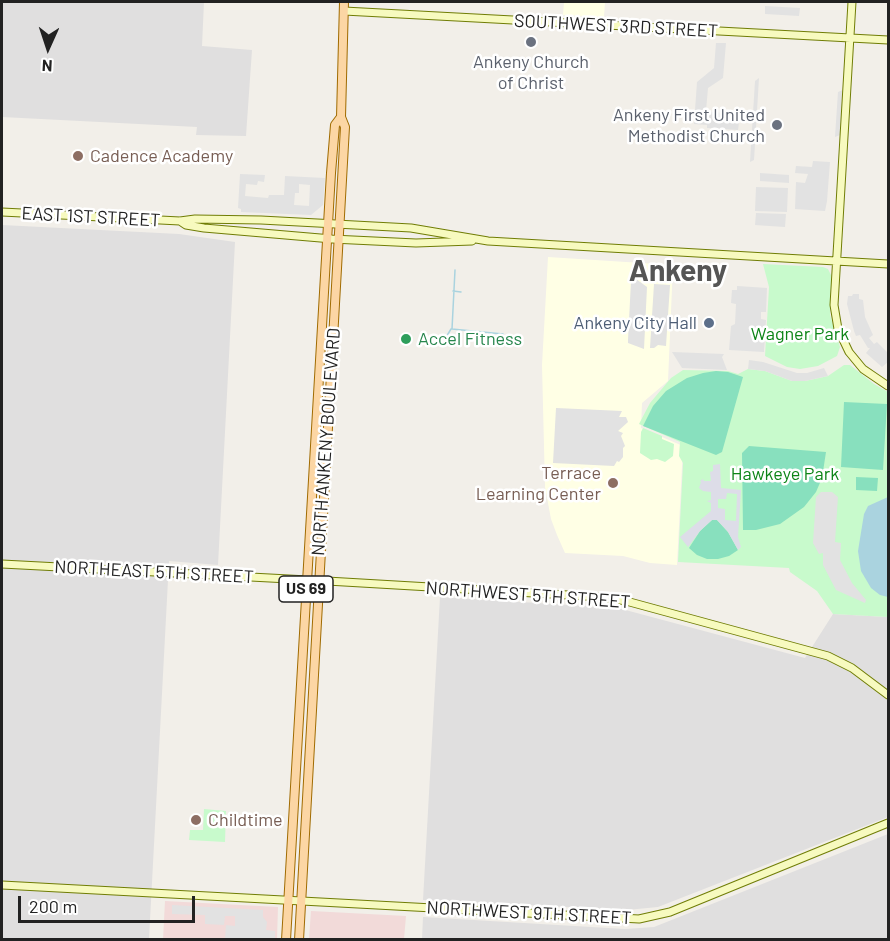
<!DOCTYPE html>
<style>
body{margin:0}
#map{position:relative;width:890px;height:941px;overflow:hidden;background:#f2efe9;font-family:Barlow,sans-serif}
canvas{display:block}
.frame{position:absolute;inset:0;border:3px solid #222;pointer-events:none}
.north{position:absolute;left:18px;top:18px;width:60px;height:60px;-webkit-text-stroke:4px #fff;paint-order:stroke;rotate:183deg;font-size:16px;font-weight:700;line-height:24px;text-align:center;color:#222}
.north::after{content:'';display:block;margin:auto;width:21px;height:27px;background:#222;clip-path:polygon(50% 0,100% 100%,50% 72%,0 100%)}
.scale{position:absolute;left:18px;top:896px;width:177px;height:27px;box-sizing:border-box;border:3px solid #222;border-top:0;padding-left:8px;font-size:18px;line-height:21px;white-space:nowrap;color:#222;-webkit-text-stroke:4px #fff;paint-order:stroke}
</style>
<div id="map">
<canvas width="890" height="941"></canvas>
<div class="frame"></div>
<div class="north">N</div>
<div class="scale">200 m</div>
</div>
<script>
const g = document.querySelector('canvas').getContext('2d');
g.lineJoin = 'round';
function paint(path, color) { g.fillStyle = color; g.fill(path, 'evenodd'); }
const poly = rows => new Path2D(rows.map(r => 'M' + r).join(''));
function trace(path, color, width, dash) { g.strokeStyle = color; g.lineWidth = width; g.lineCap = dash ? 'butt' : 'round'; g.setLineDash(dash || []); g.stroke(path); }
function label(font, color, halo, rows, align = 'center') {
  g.font = font + ' Barlow,sans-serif'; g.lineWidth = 5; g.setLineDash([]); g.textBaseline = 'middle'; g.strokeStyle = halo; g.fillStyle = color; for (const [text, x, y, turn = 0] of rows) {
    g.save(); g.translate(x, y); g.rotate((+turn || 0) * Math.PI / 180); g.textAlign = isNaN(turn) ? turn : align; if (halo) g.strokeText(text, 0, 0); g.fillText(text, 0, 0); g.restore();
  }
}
paint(poly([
 [2,2,204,2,202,46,252,50,246,136,196,135,197,127,2,117],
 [2,225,179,234,235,242,218,565,169,561,149,939,2,939],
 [440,597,618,608,805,658,833,614,888,617,888,817,658,907,627,910,423,900],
 [888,834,888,939,422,939,423,917,625,929,654,927]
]), '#e0dfdf');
paint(poly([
 [165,901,278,907,277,939,163,940],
 [311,911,406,916,404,939,309,939]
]), '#f2dad9');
paint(poly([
 [564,2,605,2,604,17,563,15],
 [548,257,673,265,668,381,642,403,641,428,683,446,677,565,650,563,623,556,565,553,557,535,551,519,545,487,542,365]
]), '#ffffe5');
paint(poly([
 [763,264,823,267,828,269,831,275,830,315,840,347,837,356,818,366,800,369,787,367,765,356,769,287],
 [844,365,850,365,874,384,888,392,888,617,833,614,817,591,790,572,789,568,678,562,683,463,679,456,680,442,639,424,650,403,671,378,683,370,728,371,738,374,748,369,765,371,792,381,805,381,828,376],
 [643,428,662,436,662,439,674,444,673,456,665,462,657,459,651,460,640,453,641,432],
 [204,809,226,811,225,842,189,840,190,830,203,830]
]), '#c8facc');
paint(poly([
 [716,371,728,372,743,377,722,452,716,455,643,426,653,406,666,391,687,378,703,373],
 [844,402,887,404,883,470,841,467],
 [749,446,826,452,822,478,816,492,804,507,780,524,756,530,743,530,742,453],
 [856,477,878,478,877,491,856,490],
 [712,520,717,520,728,532,738,550,729,556,718,559,707,559,697,555,689,548,700,531]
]), '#88e0be');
paint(poly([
 [765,6,800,8,799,16,765,14],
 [716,43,726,43,723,78,708,88,706,111,740,115,738,130,707,128,707,125,694,124,697,82,714,68],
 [759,78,754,160,750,162,755,81],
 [843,90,840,135,835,137,838,92],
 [813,161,830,162,827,201,825,211,795,209,796,182,805,183,808,174,795,173,796,166,812,167],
 [760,173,789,175,789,183,760,181],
 [240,174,265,175,264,182,258,181,257,185,246,184,245,196,268,198,269,195,284,195,285,176,325,178,323,205,311,215,241,212,241,209,238,208],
 [299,184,310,185,309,206,294,205,295,193,299,193],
 [756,187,788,188,787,212,755,211],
 [756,213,786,214,785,227,755,225],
 [636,279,647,287,644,349,628,343,628,340,631,281],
 [654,284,670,285,666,346,658,345,654,348,650,348],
 [737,286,767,288,766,312,761,312,761,319,766,320,764,352,729,350,731,326,735,324,736,304,731,303,732,290,737,290],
 [853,294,859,294,859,299,863,300,865,317,873,335,869,338,874,344,877,342,888,353,888,362,882,367,866,353,870,348,868,348,860,335,856,336,854,331,847,304,848,296,852,296],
 [672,352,724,354,722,357,727,370,682,368],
 [749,360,763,362,797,373,807,373,824,368,828,376,805,381,792,381,765,371,748,369],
 [556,408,622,411,619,417,626,417,628,422,618,431,623,433,621,436,625,446,623,448,623,457,619,462,617,461,614,466,553,463],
 [821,492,832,492,838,497,835,542,841,543,840,560,852,583,866,600,865,603,836,590,823,565,823,553,819,554,813,543,816,497],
 [172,905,263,910,263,917,267,922,266,930,275,931,275,939,225,939,226,925,235,926,235,916,225,916,224,925,205,924,205,915,172,914]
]), '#e2e2e2');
paint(poly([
 [720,464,721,488,741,490,738,537,741,547,738,550,728,532,717,520,712,520,700,531,688,547,680,537,711,511,711,503,707,501,711,500,711,492,703,491,699,488,701,482,700,481,703,479,704,481,711,481,710,472,713,471,713,465],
 [727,493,737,494,736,521,725,520,725,509,718,508,718,499,726,499]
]), '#dddde8');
paint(poly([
 [888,497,888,597,880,595,871,588,861,571,858,551,864,514,868,506]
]), '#aad3df');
trace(poly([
 [455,270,452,329,503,334],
 [453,291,461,292],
 [445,339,451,329],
 [488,341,489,333]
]), '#aad3df', 1.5);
const secondary = poly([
 [852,2,834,305,838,329,849,352,863,369,888,386],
 [344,11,888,40],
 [2,212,180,221,195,219,261,220,411,228,488,241,888,264],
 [180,221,186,225,204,228,332,239,416,243,472,241],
 [2,564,327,581,602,597,626,601,828,656,852,668,888,695],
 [2,885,639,919,670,912,888,823]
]);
const primary = poly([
 [286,940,331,173,335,125,341,117],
 [299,940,345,127,341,117,344,2]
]);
trace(secondary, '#707d05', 9);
trace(primary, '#a06b00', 10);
trace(secondary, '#f7fabf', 7);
trace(primary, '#fcd6a4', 8);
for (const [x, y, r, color] of [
 [531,42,6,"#6b7280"],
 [777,125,6,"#6b7280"],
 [78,156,6,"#8d6e63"],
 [709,323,6,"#5c6f8a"],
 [406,339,6,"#2e9e5b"],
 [613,483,6,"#8d6e63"],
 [196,820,6,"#8d6e63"]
]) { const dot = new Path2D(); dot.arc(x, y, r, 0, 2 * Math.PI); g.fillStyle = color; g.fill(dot); trace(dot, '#fff', 2); }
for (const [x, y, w] of [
 [306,589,54]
]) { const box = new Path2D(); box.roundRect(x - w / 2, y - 13, w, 26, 4.5); g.fillStyle = '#fff'; g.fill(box); trace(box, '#222', 1.5); }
label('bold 16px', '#222', null, [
 ["US 69",306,589]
]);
label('18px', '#222', '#fff', [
 ["SOUTHWEST 3RD STREET",616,26,3],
 ["EAST 1ST STREET",91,217,3],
 ["NORTH ANKENY BOULEVARD",326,442,-86],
 ["NORTHEAST 5TH STREET",154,572,3],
 ["NORTHWEST 5TH STREET",528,595,4],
 ["NORTHWEST 9TH STREET",529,913,3]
]);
label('18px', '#5b616d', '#fff', [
 ["Ankeny Church",531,62],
 ["of Christ",531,83],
 ["Ankeny First United",765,115,"right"],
 ["Methodist Church",765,136,"right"]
]);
label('18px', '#785e54', '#fff', [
 ["Cadence Academy",90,156],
 ["Terrace",601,473,"right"],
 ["Learning Center",601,494,"right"],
 ["Childtime",208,820]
], 'left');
label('18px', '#4e5e75', '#fff', [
 ["Ankeny City Hall",697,323]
], 'right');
label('18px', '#0c8416', '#fff', [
 ["Wagner Park",800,334],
 ["Hawkeye Park",785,474]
]);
label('18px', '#27864d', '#fff', [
 ["Accel Fitness",418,339]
], 'left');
label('bold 30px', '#555', '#fff', [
 ["Ankeny",678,271]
]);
</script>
